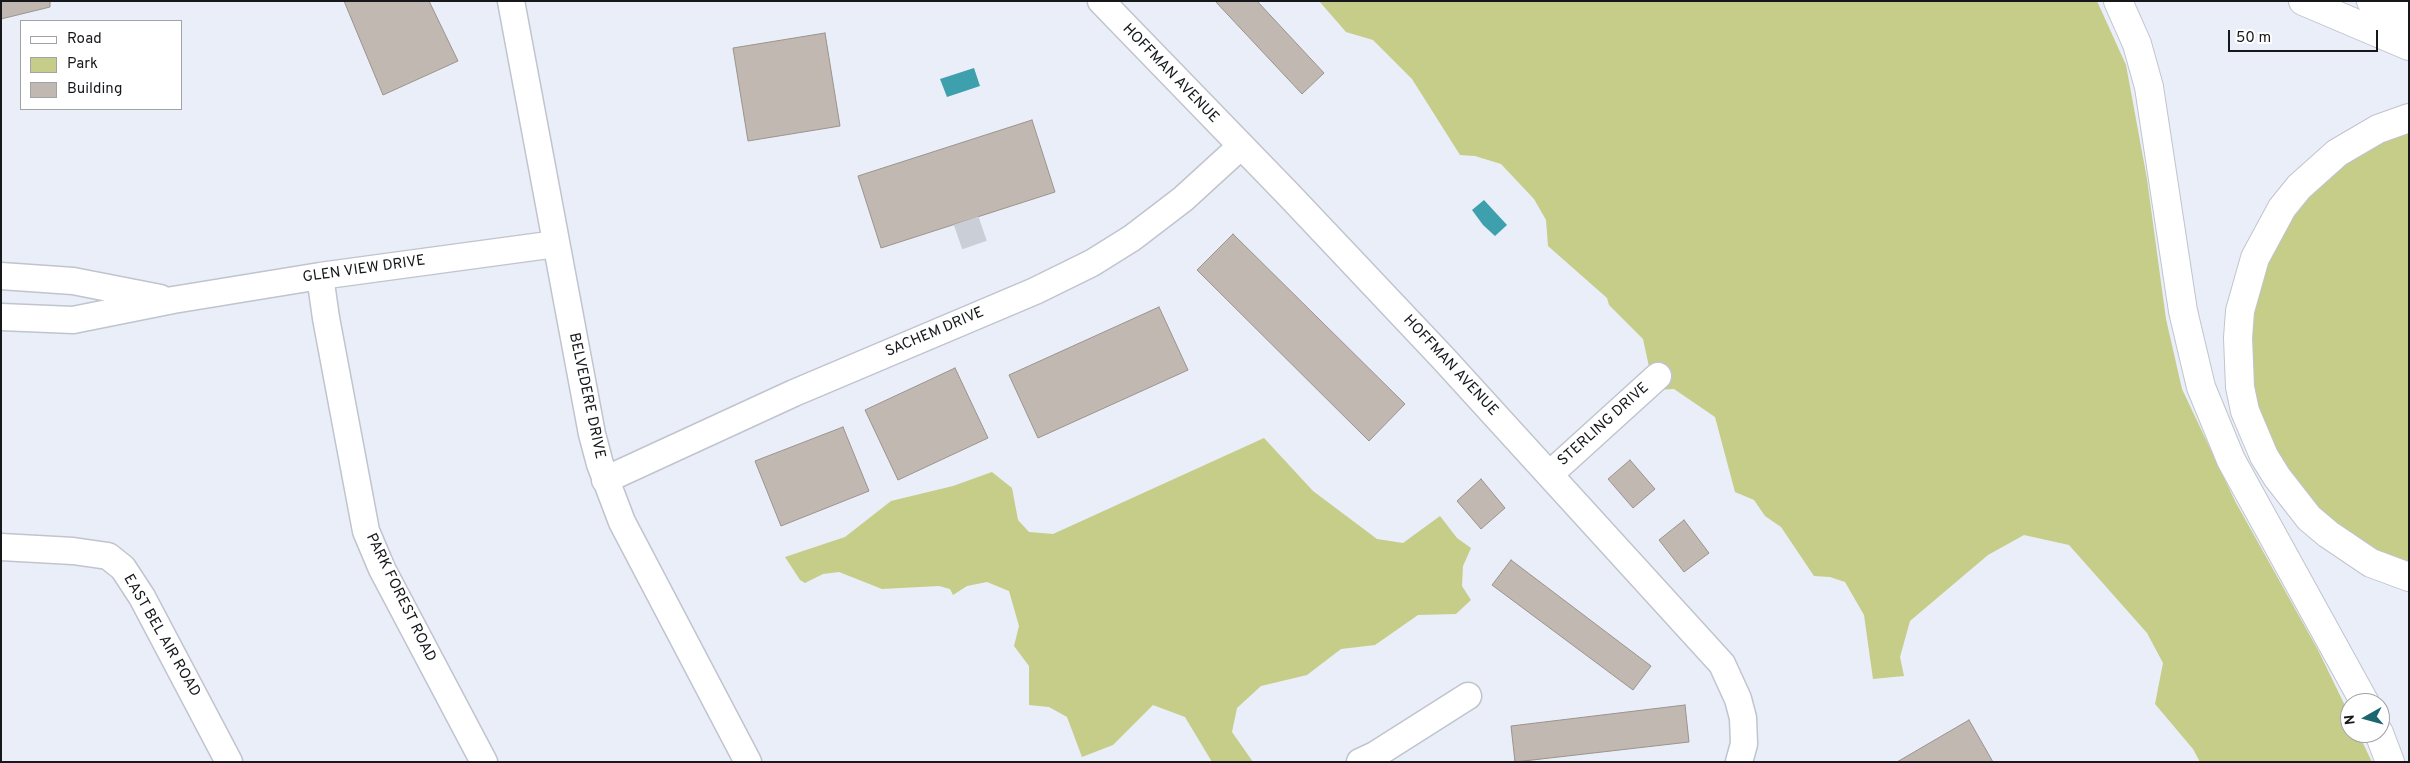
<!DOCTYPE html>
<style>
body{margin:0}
#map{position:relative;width:2410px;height:763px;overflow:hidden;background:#e9eef8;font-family:Overpass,sans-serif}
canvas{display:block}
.frame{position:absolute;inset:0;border:2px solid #16181b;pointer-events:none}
.legend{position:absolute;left:20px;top:20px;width:162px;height:90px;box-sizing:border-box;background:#fff;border:1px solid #a2a3a4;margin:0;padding:6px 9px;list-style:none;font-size:15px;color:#16181b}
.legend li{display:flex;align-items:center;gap:10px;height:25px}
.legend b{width:25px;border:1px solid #a2a3a4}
.north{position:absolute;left:2340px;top:693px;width:50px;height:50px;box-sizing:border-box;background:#fff;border:1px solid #a2a3a4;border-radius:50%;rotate:263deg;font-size:14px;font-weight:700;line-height:20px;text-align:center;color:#16181b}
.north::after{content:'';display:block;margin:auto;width:18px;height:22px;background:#1c6672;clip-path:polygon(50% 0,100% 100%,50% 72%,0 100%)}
.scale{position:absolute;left:2228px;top:30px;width:150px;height:22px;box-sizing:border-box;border:2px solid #16181b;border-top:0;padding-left:6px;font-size:15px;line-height:18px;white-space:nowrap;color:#16181b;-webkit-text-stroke:4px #fff;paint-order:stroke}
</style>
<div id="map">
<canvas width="2410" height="763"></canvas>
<div class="frame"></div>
<ul class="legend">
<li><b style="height:6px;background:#fff"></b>Road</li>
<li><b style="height:14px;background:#c5cd88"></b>Park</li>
<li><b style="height:14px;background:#c1b8b1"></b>Building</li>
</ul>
<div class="north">N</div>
<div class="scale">50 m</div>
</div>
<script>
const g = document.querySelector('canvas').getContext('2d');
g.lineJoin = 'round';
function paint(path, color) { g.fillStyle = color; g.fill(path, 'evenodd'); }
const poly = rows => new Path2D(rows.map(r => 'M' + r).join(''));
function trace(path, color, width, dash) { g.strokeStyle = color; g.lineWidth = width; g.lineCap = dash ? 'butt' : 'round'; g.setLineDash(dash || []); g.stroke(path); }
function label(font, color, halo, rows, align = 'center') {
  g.font = font + ' Overpass,sans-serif'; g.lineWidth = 4.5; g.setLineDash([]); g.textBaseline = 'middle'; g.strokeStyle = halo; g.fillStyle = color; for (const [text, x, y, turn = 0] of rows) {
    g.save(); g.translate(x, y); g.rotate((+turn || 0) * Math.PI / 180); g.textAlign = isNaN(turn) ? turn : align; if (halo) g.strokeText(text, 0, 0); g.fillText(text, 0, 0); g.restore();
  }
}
paint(poly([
 [1319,1,2097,1,2126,65,2147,179,2166,319,2182,389,2235,501,2318,650,2350,716,2350,733,2358,733,2372,762,2200,762,2193,749,2155,704,2163,663,2147,633,2069,545,2024,535,1988,555,1910,621,1900,657,1904,676,1873,679,1864,615,1845,582,1830,577,1814,576,1781,527,1765,516,1754,500,1735,492,1715,417,1674,389,1654,390,1643,339,1609,305,1607,298,1548,246,1546,220,1534,199,1501,164,1475,156,1460,155,1412,79,1373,40,1346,32],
 [2409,118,2409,574,2329,532,2250,414,2242,314,2287,205],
 [1264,438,1313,491,1377,539,1403,543,1440,516,1457,538,1471,548,1463,566,1462,586,1471,600,1456,614,1418,615,1375,645,1341,649,1307,675,1261,686,1237,708,1232,732,1253,762,1212,762,1185,717,1153,705,1113,745,1082,757,1067,717,1049,707,1029,705,1029,666,1014,646,1019,626,1009,591,987,582,967,586,953,595,950,589,939,586,882,589,839,572,823,574,805,583,800,580,785,557,845,537,891,501,953,486,992,472,1012,488,1018,520,1029,532,1053,534]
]), '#c5cd88');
paint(poly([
 [974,68,980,86,947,97,940,79],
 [1484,200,1507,225,1495,236,1483,225,1472,210]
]), '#3da0ac');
const building = poly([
 [1,1,50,1,50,7,1,19,1,1],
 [344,1,429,1,458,61,383,95,344,1],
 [1215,1,1257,1,1324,73,1302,94,1215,1],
 [825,33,840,126,748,141,733,48,825,33],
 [1032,120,1055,192,881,248,858,176,1032,120],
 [1233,234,1405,404,1369,441,1197,270,1233,234],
 [1159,307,1188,370,1038,438,1009,375,1159,307],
 [955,368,988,438,898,480,865,410,955,368],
 [843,427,869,491,781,526,755,461,843,427],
 [1630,460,1655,489,1633,508,1608,479,1630,460],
 [1481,479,1505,508,1481,529,1457,501,1481,479],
 [1684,520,1709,553,1684,572,1659,540,1684,520],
 [1511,560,1651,666,1633,690,1492,585,1511,560],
 [1685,705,1689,742,1515,762,1511,726,1685,705],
 [1969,720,1993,762,1897,762,1969,720]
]);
paint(building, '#c1b8b1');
trace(building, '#9b938c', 1);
trace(poly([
 [958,237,984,228]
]), '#c9ced7', 26, [26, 13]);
const minor = poly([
 [511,1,592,434,600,464,622,522,748,762],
 [1101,1,1290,196,1443,358,1722,664,1738,699,1743,718,1744,744,1739,762],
 [1,276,73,281,160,298],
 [320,276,326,318,366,531,382,569,484,762],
 [1,317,73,320,173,300,320,276,556,244],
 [1550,474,1658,376],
 [605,480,794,393,1035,291,1092,263,1132,238,1183,199,1241,146],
 [1,547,73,551,108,556,123,568,142,597,229,762],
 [1360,762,1375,755,1468,696]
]);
const major = poly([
 [2303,1,2409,46],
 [2371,1,2409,18]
]);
const highway = poly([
 [2118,1,2137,44,2149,87,2183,311,2201,387,2231,460,2365,703],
 [2409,118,2378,129,2337,153,2299,187,2282,208,2255,258,2240,311,2238,338,2240,387,2245,411,2264,456,2277,477,2309,518,2328,534,2371,563,2409,577],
 [2379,733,2390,762]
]);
trace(minor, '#c0c4ce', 29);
trace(major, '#c0c4ce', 30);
trace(highway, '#c0c4ce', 30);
trace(minor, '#fff', 26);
trace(major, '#fff', 28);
trace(highway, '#fff', 28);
label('15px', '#16181b', '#fff', [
 ["HOFFMAN AVENUE",1170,74,46],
 ["GLEN VIEW DRIVE",364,270,-8],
 ["SACHEM DRIVE",935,333,-23],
 ["HOFFMAN AVENUE",1450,366,47],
 ["BELVEDERE DRIVE",586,396,78],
 ["STERLING DRIVE",1604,425,-42],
 ["PARK FOREST ROAD",400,598,64],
 ["EAST BEL AIR ROAD",161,636,60]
]);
</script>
